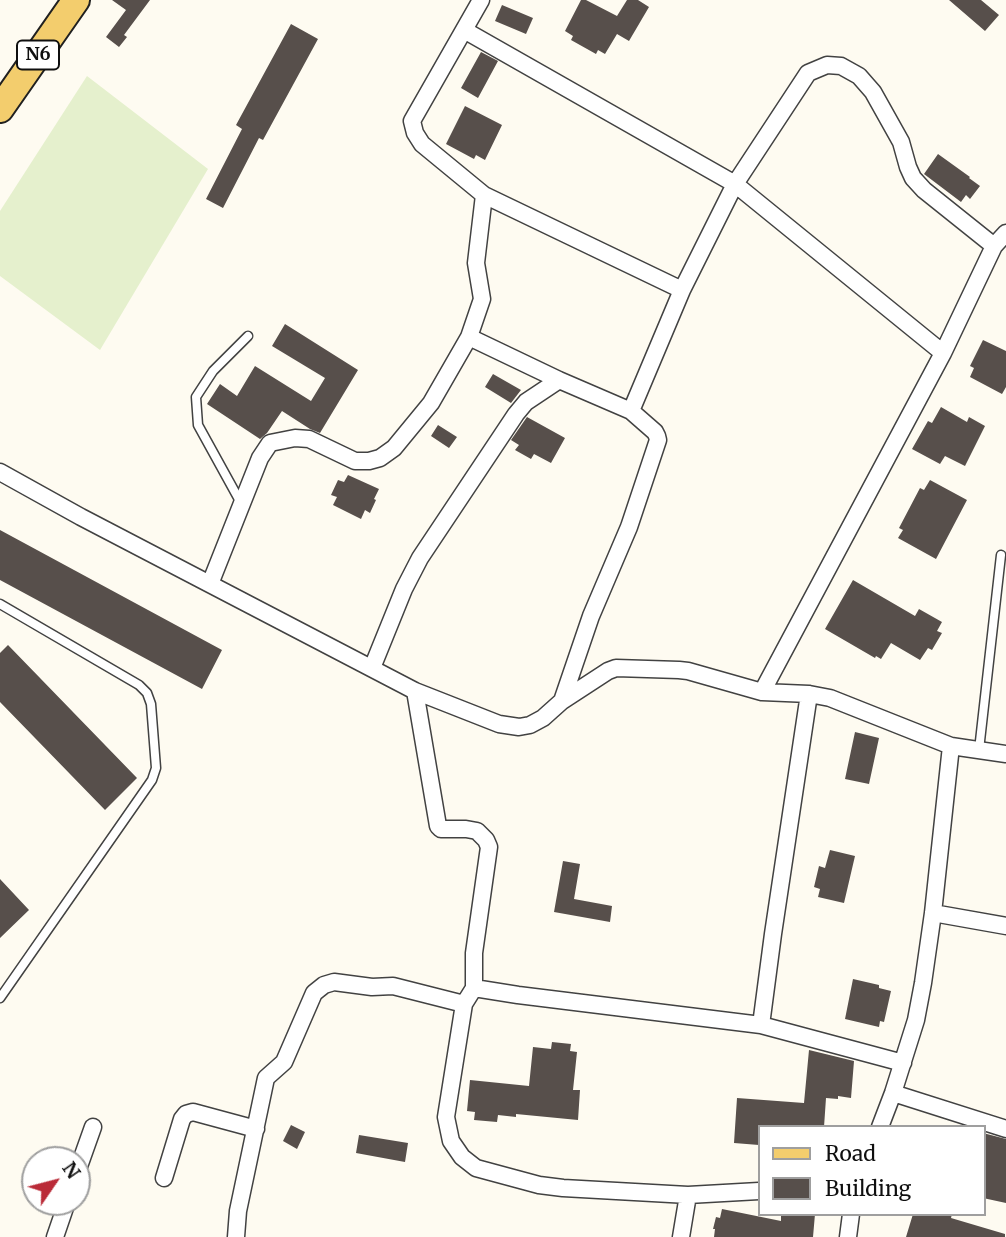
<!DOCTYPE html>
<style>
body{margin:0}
#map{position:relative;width:1006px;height:1237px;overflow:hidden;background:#fefbf1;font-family:Merriweather,serif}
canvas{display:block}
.legend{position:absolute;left:758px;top:1125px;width:228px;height:91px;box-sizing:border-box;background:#fff;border:2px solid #9f9f9f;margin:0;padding:9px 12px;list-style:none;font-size:21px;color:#0f0f0f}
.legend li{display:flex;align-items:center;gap:14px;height:35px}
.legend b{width:35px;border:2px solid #9f9f9f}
.north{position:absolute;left:21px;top:1146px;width:70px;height:70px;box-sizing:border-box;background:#fff;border:2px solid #9f9f9f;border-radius:50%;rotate:55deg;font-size:19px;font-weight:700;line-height:28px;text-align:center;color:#0f0f0f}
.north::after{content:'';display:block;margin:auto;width:24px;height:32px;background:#ba2b38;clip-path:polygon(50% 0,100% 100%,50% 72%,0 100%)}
</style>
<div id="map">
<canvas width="1006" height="1237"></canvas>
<ul class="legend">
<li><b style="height:9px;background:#f3cd6d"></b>Road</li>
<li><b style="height:19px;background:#574f4b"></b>Building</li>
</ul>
<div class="north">N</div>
</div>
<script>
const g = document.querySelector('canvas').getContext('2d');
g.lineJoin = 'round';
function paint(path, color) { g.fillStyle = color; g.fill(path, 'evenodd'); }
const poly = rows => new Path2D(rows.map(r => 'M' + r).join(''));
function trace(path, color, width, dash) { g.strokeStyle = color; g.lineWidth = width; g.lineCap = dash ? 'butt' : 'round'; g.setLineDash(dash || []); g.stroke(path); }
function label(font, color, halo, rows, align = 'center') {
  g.font = font + ' Merriweather,serif'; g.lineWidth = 7; g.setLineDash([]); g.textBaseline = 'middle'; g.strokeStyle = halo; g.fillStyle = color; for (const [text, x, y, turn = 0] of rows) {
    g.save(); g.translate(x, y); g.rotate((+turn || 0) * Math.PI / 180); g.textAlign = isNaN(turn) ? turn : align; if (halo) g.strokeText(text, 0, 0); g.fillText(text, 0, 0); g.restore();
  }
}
paint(poly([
 [87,76,208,169,100,350,0,276,0,211]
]), '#e5f0cd');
paint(poly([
 [112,0,150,0,124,35,127,37,119,47,106,37,126,10],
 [581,0,586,0,617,16,627,0,638,0,649,7,629,41,617,34,605,54,598,50,596,54,571,40,573,36,565,31],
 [949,0,981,0,999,15,985,31],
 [502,5,533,18,526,34,495,21],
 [291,24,318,39,263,140,259,138,223,208,206,199,242,129,236,125],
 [481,52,498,61,478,98,461,88],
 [465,106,502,125,485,160,476,155,474,159,446,144],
 [938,154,970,177,969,178,980,186,970,199,966,195,961,202,924,174],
 [285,324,358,370,320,433,310,429,282,411,267,433,260,439,207,404,220,384,237,396,255,366,311,401,325,378,272,346],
 [983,340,1006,351,1006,387,1002,394,970,377,974,368,970,366],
 [493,374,521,390,511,403,485,387],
 [941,407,967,422,969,417,985,426,965,466,945,456,940,464,912,449,928,421,932,423],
 [527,417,565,438,551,463,534,454,531,459,515,450,519,445,511,440],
 [438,425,457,437,449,448,431,436],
 [348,475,379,489,374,499,376,500,370,513,365,510,361,519,333,505,337,497,331,495,338,480,344,482],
 [930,480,967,500,936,559,898,538,903,530,899,528,920,488,924,490],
 [0,530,222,650,202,689,0,580],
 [853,580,915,616,919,609,942,622,937,631,942,633,932,650,928,648,920,660,891,643,881,659,876,656,875,658,825,629],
 [8,645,137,778,105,810,0,702,0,653],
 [855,732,879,738,869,784,845,779],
 [830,850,855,856,844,903,818,897,820,889,814,887,819,866,825,868],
 [563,861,580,864,574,899,612,906,610,922,554,912],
 [0,879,29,910,0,938],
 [853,979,879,985,879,988,891,991,884,1022,880,1021,879,1027,845,1019],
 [552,1042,571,1044,570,1051,577,1052,573,1090,580,1090,578,1120,516,1114,516,1117,498,1115,497,1122,474,1120,475,1112,467,1111,470,1080,529,1086,533,1047,551,1049],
 [809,1050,854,1061,851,1098,838,1096,838,1099,826,1098,824,1127,759,1127,759,1145,734,1143,737,1098,804,1103],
 [291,1125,305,1132,297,1149,283,1141],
 [983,1133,1006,1139,1006,1203,983,1198],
 [359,1135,408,1143,405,1162,356,1153],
 [722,1209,781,1221,781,1214,815,1214,813,1237,714,1237,715,1229,713,1229,716,1217,720,1218],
 [913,1214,952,1214,951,1218,1005,1234,1005,1237,906,1237]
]), '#574f4b');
const service = poly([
 [241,503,198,425,196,397,213,371,248,336],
 [0,604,139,685,147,693,151,704,156,768,152,780,0,998],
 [979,750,1001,555]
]);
const minor = poly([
 [481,0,412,121,415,133,422,144,484,195,682,290],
 [464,30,735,184,943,353],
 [469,337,559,380,631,411,655,432,657,436,658,440,629,527,591,616,562,701],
 [631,411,682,290,735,184,808,73,827,65,841,66,859,76,873,92,901,142,908,167,913,178,924,190,994,246],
 [0,472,81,517,415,691,499,724,519,727,530,725,543,718,562,701,608,671,616,668,679,670,688,671,762,692,809,694,830,698,951,746,1006,754],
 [210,584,260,458,270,443,295,438,309,439,355,461,369,461,380,458,394,448,431,403,469,337,482,299,476,263,484,195],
 [372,668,404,589,420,558,516,414,526,402,559,380],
 [415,691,438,826,441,829,466,829,477,831,486,840,489,847,474,953,474,988],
 [762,692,943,353,994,246,1006,233],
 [933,913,1006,926],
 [761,1025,903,1063],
 [893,1093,1006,1129],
 [880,1127,893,1093,916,1020,923,983,933,913,951,746],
 [77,1172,93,1127],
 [164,1178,182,1119,186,1114,193,1112,256,1129],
 [759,1191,688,1195,563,1188,539,1185,476,1168,462,1157,451,1141,446,1117,464,1004,474,988,518,995,761,1025,773,934,809,694],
 [55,1237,67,1202],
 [236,1237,238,1211,266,1078,284,1062,314,993,324,985,334,982,372,987,393,986,464,1004],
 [681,1237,688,1195],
 [848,1237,851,1214]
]);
const primary = poly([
 [0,109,76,0]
]);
trace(service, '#424242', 11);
trace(minor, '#424242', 19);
trace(primary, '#202020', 30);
trace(service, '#fff', 8);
trace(minor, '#fff', 16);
trace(primary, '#f3cd6d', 26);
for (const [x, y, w] of [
 [38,55,42]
]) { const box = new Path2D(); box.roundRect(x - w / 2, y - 14.5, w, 29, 5); g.fillStyle = '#fff'; g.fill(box); trace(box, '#0f0f0f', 2); }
label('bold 18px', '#0f0f0f', null, [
 ["N6",38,55]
]);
</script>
